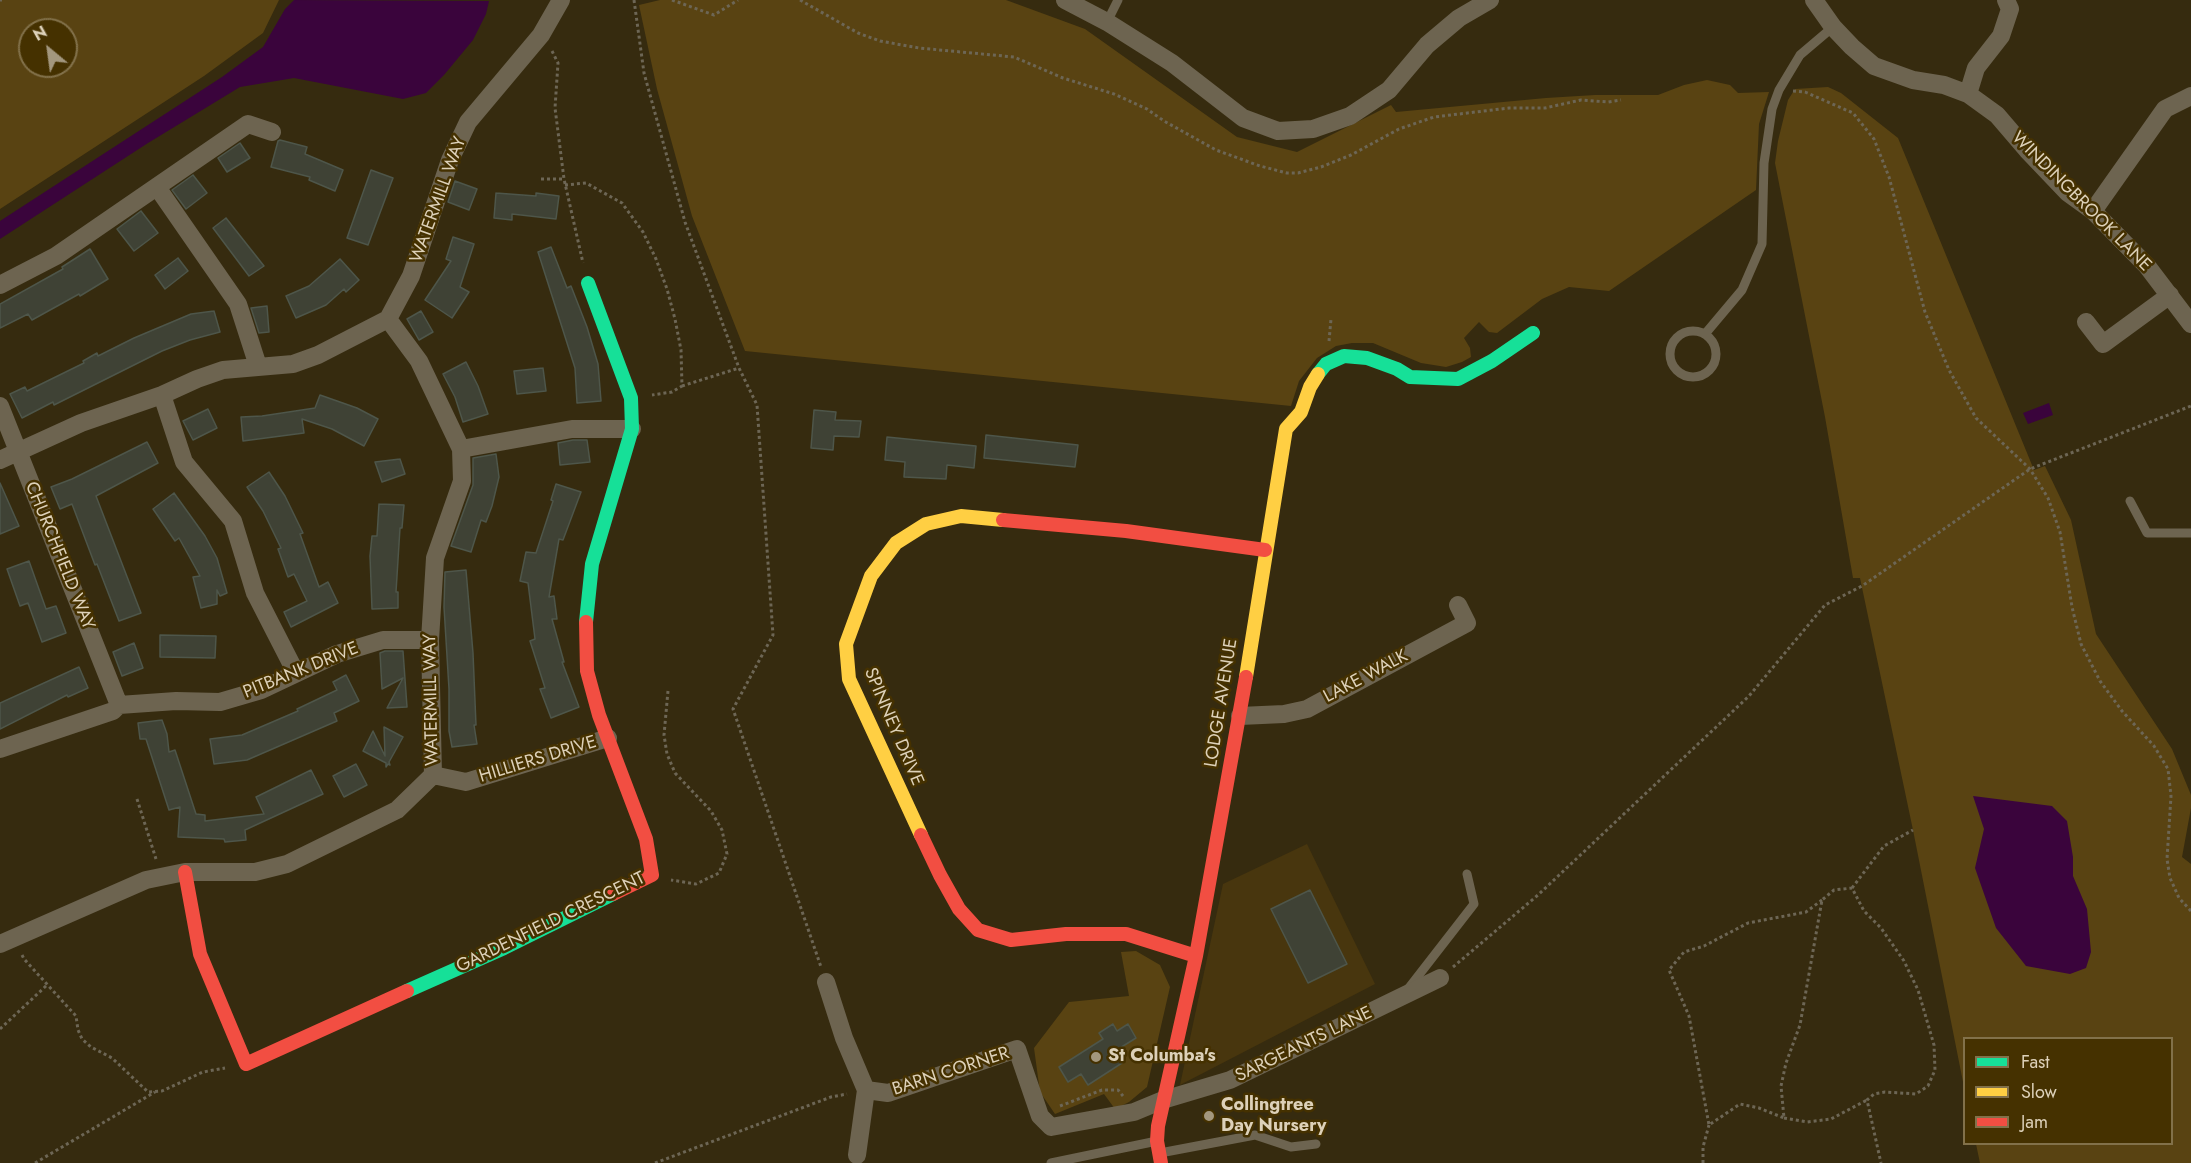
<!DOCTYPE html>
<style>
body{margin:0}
#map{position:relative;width:2191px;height:1163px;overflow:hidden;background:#362b0f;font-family:Jost,sans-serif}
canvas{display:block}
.legend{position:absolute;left:1963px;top:1037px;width:210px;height:108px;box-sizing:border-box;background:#453100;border:2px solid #82714a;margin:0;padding:8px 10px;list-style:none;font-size:18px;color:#ddd1b9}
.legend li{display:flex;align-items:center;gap:12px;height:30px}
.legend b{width:30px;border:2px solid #82714a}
.north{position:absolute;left:18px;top:18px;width:60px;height:60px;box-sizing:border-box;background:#453100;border:2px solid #82714a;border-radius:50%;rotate:331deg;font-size:16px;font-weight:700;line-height:24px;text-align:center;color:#ddd1b9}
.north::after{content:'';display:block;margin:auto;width:21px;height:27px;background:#a3977e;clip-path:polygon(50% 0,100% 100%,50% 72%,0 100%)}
</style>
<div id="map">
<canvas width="2191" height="1163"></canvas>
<ul class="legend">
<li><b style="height:8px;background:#16e098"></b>Fast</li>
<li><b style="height:8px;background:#ffcf43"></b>Slow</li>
<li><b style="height:8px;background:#f24e42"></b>Jam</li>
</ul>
<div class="north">N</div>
</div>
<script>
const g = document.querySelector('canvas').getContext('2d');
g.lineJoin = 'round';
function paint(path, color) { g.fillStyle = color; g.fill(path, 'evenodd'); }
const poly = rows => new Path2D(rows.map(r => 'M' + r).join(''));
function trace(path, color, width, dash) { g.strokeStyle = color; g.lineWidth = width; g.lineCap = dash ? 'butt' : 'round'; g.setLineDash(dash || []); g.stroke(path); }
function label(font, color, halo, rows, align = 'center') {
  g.font = font + ' Jost,sans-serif'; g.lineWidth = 5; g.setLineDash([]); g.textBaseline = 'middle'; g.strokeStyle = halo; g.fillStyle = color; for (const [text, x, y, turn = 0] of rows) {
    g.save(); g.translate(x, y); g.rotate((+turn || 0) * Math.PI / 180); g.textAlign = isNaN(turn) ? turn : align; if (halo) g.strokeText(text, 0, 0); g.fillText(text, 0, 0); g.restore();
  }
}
paint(poly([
 [1307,844,1375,984,1180,1085,1223,884]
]), '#48360e');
paint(poly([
 [0,0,279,0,263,33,204,76,0,209],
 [30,30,66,30,66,66,30,66],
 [660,0,1006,0,1085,29,1237,137,1297,152,1391,105,1396,112,1546,98,1595,95,1658,95,1684,85,1707,80,1730,85,1738,93,1769,92,1759,124,1756,190,1609,291,1569,287,1542,299,1497,333,1489,332,1479,322,1464,338,1470,348,1471,357,1462,362,1446,367,1421,363,1373,343,1352,343,1336,346,1317,358,1299,381,1291,406,745,351,692,216,657,89,639,5],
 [1828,87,1841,93,1898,138,2034,470,2045,466,2071,520,2096,634,2172,749,2191,795,2191,808,2182,857,2191,864,2191,1163,1980,1163,1976,1144,2172,1144,2172,1038,1964,1038,1964,1087,1913,830,1860,578,1853,578,1825,417,1775,163,1778,141,1788,100,1795,89],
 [1136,951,1160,965,1170,987,1147,1087,1129,1102,1115,1109,1104,1094,1055,1114,1040,1092,1034,1048,1069,1002,1129,996,1121,952]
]), '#594312');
paint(poly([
 [294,0,489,1,486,14,473,40,444,75,426,93,403,99,294,78,240,87,148,143,0,239,0,221,222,77,263,47,285,9],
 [2049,403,2053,415,2028,424,2023,413],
 [1973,796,2052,806,2067,821,2073,857,2073,876,2087,909,2091,952,2086,968,2070,974,2026,966,1996,928,1975,868,1984,829]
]), '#3a043c');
const building = poly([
 [280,140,307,147,305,154,343,170,335,191,309,180,310,177,271,167,278,141,280,140],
 [240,143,250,158,227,172,218,158,240,143],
 [371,170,393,178,368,245,347,238,371,170],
 [193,175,207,193,186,209,172,190,193,175],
 [455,181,477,189,469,210,448,202,455,181],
 [496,193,536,196,536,193,559,196,556,219,512,214,512,220,494,218,496,193],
 [141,211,158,233,134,251,117,229,141,211],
 [226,218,264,266,249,276,213,228,226,218],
 [453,237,474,244,460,287,469,292,452,318,425,300,451,261,446,259,453,237],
 [551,247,567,288,571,286,587,327,598,364,601,401,577,403,575,368,538,252,551,247],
 [90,249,108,279,80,296,79,294,32,320,28,314,0,328,0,304,63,269,62,267,90,249],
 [178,258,188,271,165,289,155,275,178,258],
 [340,259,359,280,346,292,344,289,326,305,296,318,286,296,309,286,340,259],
 [267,306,269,332,259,333,251,308,267,306],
 [214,311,220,332,190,340,162,351,54,405,53,402,22,418,10,394,25,387,27,391,84,363,83,361,97,353,98,356,134,338,191,314,214,311],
 [421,311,433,332,419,340,407,319,421,311],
 [466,362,478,386,488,414,463,422,455,397,443,374,466,362],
 [543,368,546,391,517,394,514,371,543,368],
 [320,395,357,408,378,419,364,446,332,429,302,419,304,433,243,441,241,417,262,416,315,408,320,395],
 [208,409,217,428,193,440,183,421,208,409],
 [814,410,836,412,835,420,861,421,859,437,834,436,833,450,811,448,814,410],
 [986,435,1078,445,1075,467,984,458,986,435],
 [887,437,976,446,974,468,947,465,946,479,904,477,905,462,885,460,887,437],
 [573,440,587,440,590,462,560,465,558,443,573,440],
 [147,442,158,463,96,496,141,613,119,621,97,564,95,565,72,504,60,509,51,487,72,479,147,442],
 [496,454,499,477,492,506,486,522,481,520,471,552,451,546,473,485,473,458,496,454],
 [400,459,405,474,382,482,375,462,400,459],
 [269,472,285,496,303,533,300,534,319,587,328,582,338,603,291,627,284,612,307,601,294,574,288,577,278,549,281,548,263,511,247,487,269,472],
 [0,483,19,526,0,534,0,483],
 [556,484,581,492,563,540,559,539,549,597,554,596,557,619,552,619,564,662,562,662,579,707,551,718,540,689,545,688,530,641,535,639,528,583,520,581,526,552,536,553,553,501,551,500,556,484],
 [174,493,205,536,217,558,227,593,220,596,217,590,217,604,201,608,193,577,200,576,179,538,175,541,153,509,174,493],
 [379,504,404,505,402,528,400,528,396,592,398,592,398,608,372,609,370,556,372,536,377,536,379,504],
 [29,561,46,609,56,606,66,633,42,642,28,603,20,606,7,569,29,561],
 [466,570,473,653,476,725,474,725,477,744,452,747,449,731,449,689,444,607,445,572,466,570],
 [160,635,216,636,215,658,160,657,160,635],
 [134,643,143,668,122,676,113,652,134,643],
 [385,651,403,651,407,707,387,708,403,678,382,689,380,653,385,651],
 [79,667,88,688,68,697,67,695,0,729,0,703,79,667],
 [346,675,359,701,334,713,337,721,247,760,214,764,210,739,242,735,298,711,297,709,337,690,333,682,346,675],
 [162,720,167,734,169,752,175,750,196,814,205,815,205,821,264,814,256,797,311,770,323,794,245,830,246,840,225,842,224,839,178,837,180,807,169,810,146,739,140,739,138,723,162,720],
 [384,727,403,737,389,762,390,765,388,764,386,767,386,763,363,751,373,731,385,756,384,727],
 [356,764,367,785,344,797,333,776,356,764],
 [1310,890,1347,964,1308,983,1271,909,1310,890],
 [1113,1024,1117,1031,1128,1024,1136,1038,1115,1051,1122,1063,1088,1085,1081,1074,1068,1082,1059,1067,1103,1039,1099,1033,1113,1024]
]);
paint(building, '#3f4235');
trace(building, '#4e564a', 1.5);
trace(poly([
 [0,0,2,0],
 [634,0,644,73,685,222,739,368,757,405,773,635,733,709,821,967],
 [672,0,714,15,738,0],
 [800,0,858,33,880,41,919,48,1014,57,1063,78,1114,94,1147,109,1164,121,1216,150,1260,166,1287,173,1298,173,1321,167,1351,155,1399,129,1434,117,1509,108,1545,108,1581,100,1608,102,1621,100],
 [552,51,558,63,555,108,564,179,583,263],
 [1793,91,1805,92,1853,113,1874,139,1889,177,1925,312,1949,370,1976,418,2030,469,2048,498,2060,532,2072,607,2081,644,2100,681,2122,711,2154,746,2168,769,2171,796,2167,859,2170,878,2179,898,2191,911],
 [541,179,564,179],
 [565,185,586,183,622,203,643,232,656,259,667,289,675,319,681,350,682,386,672,392,652,395],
 [1329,341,1331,319],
 [682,386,739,368],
 [668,691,664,735,667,754,675,773,711,811,722,830,727,854,719,873,696,884,671,880],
 [137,799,156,859],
 [1852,888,1884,846,1913,830],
 [1822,900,1806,912,1748,923,1704,946,1684,952,1669,970,1689,1016,1709,1125,1740,1104,1759,1108,1784,1118,1781,1086,1786,1063,1800,1025,1822,900,1834,890,1852,888,1864,911,1881,928,1904,961,1918,990,1934,1045,1935,1070,1928,1086,1916,1094,1885,1092,1874,1094,1867,1100,1881,1163],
 [22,955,24,959,76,1016,78,1030,82,1039,91,1047,112,1058,148,1092,162,1091,203,1072,225,1068],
 [1453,967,1538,895,1749,696,1825,605,1862,586,2030,469,2191,406],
 [0,1029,47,985],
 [1060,1106,1102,1090,1118,1090,1123,1096],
 [1784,1118,1807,1122,1831,1119,1867,1100],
 [35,1163,155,1092],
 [655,1163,831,1097,847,1094],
 [1703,1163,1703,1147,1709,1125]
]), '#6d6655', 3, [3, 3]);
trace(poly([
 [1107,22,1118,0],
 '1670 354a23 23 0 1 1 46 0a23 23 0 1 1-46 0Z',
 [1705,334,1742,290,1762,244,1764,163,1772,109,1779,90,1800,55,1833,27],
 [2130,501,2147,533,2191,533],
 [1408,989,1474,904,1467,874],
 [1160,1153,1255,1135,1291,1147,1316,1144],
 [1051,1163,1157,1141]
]), '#6d6450', 9);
trace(poly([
 [1065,0,1107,22,1172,63,1243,118,1278,131,1313,129,1350,116,1389,90,1427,45,1459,18,1490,0],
 [1814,0,1833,27,1852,47,1874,66,1913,80,1944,85,1968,94,1997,115,2027,150,2068,193,2093,211,2147,266,2191,324],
 [1968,94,1976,68,2001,36,2010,9,2006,0],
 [157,187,238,304,258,366],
 [2093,211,2165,109,2191,96],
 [0,285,56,256,248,124,272,132],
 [2086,322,2103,344,2170,295],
 [162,395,184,462,233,521,255,593,296,673],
 [0,406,119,705],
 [461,449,572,429,632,429],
 [0,460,81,423,162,395,197,379,223,370,293,364,318,355,388,319,411,276,450,160,468,122,541,35,561,0],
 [1240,716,1284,714,1307,709,1467,623,1458,605],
 [0,749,113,711,119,705,176,701,220,702,261,690,337,654,383,640,430,640],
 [433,775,466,782,608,738],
 [0,944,146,880,185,872,255,872,287,864,397,810,433,775,430,640,435,558,462,481,461,449,419,361,388,319],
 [826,982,844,1038,866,1090,888,1093,1017,1049,1040,1116,1051,1127,1134,1112,1163,1100,1230,1080,1440,978],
 [857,1155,866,1090]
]), '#6d6450', 18);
trace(poly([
 [1318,374,1326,364,1344,356,1367,358,1397,369,1410,377,1458,379,1492,361,1533,333],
 [586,622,592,564,632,429,631,398,588,283],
 [407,991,504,948,613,894]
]), '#16e098', 14);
trace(poly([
 [1246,677,1286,429,1301,412,1310,387,1318,374],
 [921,835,849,679,846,644,871,576,896,543,926,524,961,516,1003,520]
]), '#ffcf43', 14);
trace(poly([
 [1003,520,1126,531,1265,550],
 [586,622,587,671,599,715,646,839,652,875,613,894],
 [921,835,940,875,959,909,978,930,1011,940,1066,934,1126,934,1196,956],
 [185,872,200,954,246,1064,407,991],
 [1161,1163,1157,1141,1158,1126,1196,956,1246,677]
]), '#f24e42', 14);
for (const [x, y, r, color] of [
 [1096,1057,6,"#a3977e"],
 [1209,1116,6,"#a3977e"]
]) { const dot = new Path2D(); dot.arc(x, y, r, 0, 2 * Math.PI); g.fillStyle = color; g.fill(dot); trace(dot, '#453100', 2); }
label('18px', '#ddd1b9', '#453100', [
 ["WATERMILL WAY",439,200,-70],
 ["WINDINGBROOK LANE",2081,202,45],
 ["CHURCHFIELD WAY",59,556,68],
 ["PITBANK DRIVE",301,671,-22],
 ["LAKE WALK",1366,677,-28],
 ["WATERMILL WAY",432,700,-91],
 ["LODGE AVENUE",1222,703,-81],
 ["SPINNEY DRIVE",893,727,67],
 ["HILLIERS DRIVE",538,760,-17],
 ["GARDENFIELD CRESCENT",551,923,-26],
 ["SARGEANTS LANE",1304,1045,-26],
 ["BARN CORNER",951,1072,-18]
]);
label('bold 18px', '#ddd1b9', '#453100', [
 ["St Columba's",1108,1057],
 ["Collingtree",1221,1106],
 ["Day Nursery",1221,1127]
], 'left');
</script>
